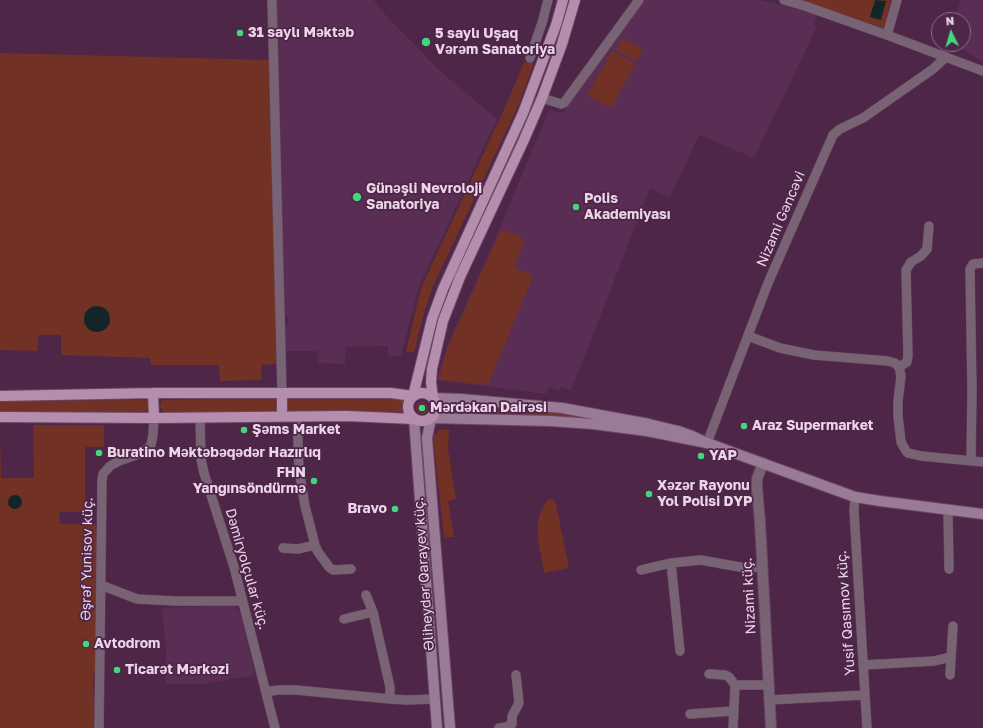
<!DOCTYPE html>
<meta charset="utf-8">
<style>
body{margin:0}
#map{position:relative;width:983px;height:728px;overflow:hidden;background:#4d2648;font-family:"Golos Text",sans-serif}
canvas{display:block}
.north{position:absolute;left:931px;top:12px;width:40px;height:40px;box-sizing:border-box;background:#4d2648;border:1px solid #8d6c88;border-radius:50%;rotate:355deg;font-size:11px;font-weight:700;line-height:16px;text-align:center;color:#edd5e9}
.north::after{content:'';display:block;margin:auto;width:14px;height:18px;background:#43d77b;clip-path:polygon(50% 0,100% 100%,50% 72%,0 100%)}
</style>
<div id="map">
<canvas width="983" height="728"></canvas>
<div class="north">N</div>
</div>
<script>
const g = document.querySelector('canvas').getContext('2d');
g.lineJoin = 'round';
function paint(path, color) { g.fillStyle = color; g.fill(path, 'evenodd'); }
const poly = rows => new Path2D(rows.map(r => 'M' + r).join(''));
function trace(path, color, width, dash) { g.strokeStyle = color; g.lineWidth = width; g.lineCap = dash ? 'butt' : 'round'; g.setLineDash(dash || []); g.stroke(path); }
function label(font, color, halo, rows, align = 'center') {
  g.font = font + ' "Golos Text",sans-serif'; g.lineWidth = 3.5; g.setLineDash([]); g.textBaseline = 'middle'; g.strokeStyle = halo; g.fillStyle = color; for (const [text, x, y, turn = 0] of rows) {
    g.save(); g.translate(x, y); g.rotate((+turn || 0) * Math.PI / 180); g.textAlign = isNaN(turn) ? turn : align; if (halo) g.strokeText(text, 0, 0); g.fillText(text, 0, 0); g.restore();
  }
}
paint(poly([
 [276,0,374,0,379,8,440,71,497,119,419,287,401,356,388,357,388,346,346,347,345,364,318,363,317,351,285,351,284,327,288,325,288,316,284,315],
 [643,0,760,0,817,14,814,25,817,27,754,158,699,135,670,197,650,189,571,391,561,387,560,391,549,387,546,394,437,380,446,349,500,228,549,110,563,113],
 [961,0,983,0,983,62,954,44,963,44,963,20,953,20],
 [234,605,241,614,255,675,203,684,166,684,166,648,162,608]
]), '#592d54');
paint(poly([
 [799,0,891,0,884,28],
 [623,38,643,49,636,61,616,50],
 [612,51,635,64,611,108,587,95],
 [0,53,269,60,278,364,261,365,262,380,220,381,219,365,151,365,150,358,61,355,61,335,39,335,37,351,0,350],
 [524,62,534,63,519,104,433,286,425,310,414,353,406,351,421,288,507,103],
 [501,229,525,239,514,267,533,276,488,385,439,380,447,349],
 [276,398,276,412,163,412,160,406,162,400],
 [288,398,403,399,404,406,402,412,288,412],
 [146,400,149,406,146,412,0,413,0,401],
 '416 408a6 6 0 1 1 12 0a6 6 0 1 1-12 0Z',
 [445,403,580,414,581,416,580,418,445,413,442,407],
 [33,425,104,425,104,447,85,447,85,512,59,512,60,524,96,524,96,672,93,675,95,728,0,728,0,427,1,478,34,478],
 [449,429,448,449,456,499,448,501,454,537,444,537,433,436,440,430],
 [553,499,556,504,569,568,544,573,538,539,538,521,540,513,544,505,548,500]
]), '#723125');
paint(poly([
 [875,0,886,1,881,20,870,17],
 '84 319a13 13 0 1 1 26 0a13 13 0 1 1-26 0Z',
 '8 502a7 7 0 1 1 14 0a7 7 0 1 1-14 0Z'
]), '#142529');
const minor = poly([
 [272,0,282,393],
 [784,0,805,6,887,35,983,71],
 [887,35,897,0],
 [530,58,542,23,548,0],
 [542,98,561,104,564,103,639,0],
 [748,336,780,348,814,355,888,361,895,363,899,367,901,376,898,401,898,416,901,442,906,451,908,453,921,456,983,462],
 [899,367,907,362,908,356,906,270,911,262,921,256,927,249,929,226],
 [297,416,299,469,305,506,315,545,318,552,329,567,333,570,351,569],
 [200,418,201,459,204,473,234,567,275,728],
 [707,443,768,283,833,135,840,129,863,118,933,69,946,57],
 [971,461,972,391,970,269,973,264,983,263],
 [855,497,854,510,867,728],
 [948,510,949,569],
 [283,548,298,549,315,545],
 [671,563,680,651],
 [641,570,671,563,701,560,745,568,761,567],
 [101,585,137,599,175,601,242,601],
 [366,595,373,612,390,687,390,699],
 [344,619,373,612],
 [863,665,934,661,951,657],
 [709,674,725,675,729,677,735,685],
 [950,675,953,626],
 [266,692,278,690,296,690,390,699,407,700,434,699],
 [769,700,865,695],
 [690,714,734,711],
 [99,728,102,480,103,474,110,466,119,461,139,454,147,449,151,445,153,435,154,418],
 [499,728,506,727,512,724,512,716,519,703,516,675],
 [733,728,735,685,768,685]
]);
const tertiary = poly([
 [763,463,757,479,757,488,760,522,771,728]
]);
const secondary = poly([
 [433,398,461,399,562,408,649,424,678,431,692,436,707,443,855,497,880,501,983,514],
 [414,419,437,728],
 [450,728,427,438,431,418,550,421,593,424,647,431,707,443]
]);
const primary = poly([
 '408 407a14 14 0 1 1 28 0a14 14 0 1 1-28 0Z',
 [153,393,154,418],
 [0,396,153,393,391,393,413,396,432,319,443,289,523,113,556,25,563,0],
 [433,398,431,382,432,369,443,321,460,277,523,142,542,98,562,44,575,0],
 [282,416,282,393],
 [0,417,154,418,347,416,414,419]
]);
trace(minor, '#6a4665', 10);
trace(tertiary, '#6a4665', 12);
trace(secondary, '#6a4665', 12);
trace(primary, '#6a4665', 12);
trace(minor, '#776373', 9);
trace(tertiary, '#776373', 10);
trace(secondary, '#9a7b95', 10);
trace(primary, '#b58eae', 10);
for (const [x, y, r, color] of [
 [240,33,4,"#43d77b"],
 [426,42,5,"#43d77b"],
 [357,197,5,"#43d77b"],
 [576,207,4,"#43d77b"],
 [422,408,4,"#43d77b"],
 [744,426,4,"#43d77b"],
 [244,430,4,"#43d77b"],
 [99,453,4,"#43d77b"],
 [701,456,4,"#43d77b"],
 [314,481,4,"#43d77b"],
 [649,494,4,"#43d77b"],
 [395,509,4,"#43d77b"],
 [86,644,4,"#43d77b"],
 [117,670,4,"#43d77b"]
]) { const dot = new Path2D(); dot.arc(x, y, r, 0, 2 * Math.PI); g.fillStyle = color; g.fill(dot); trace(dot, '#4d2648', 1.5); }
label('bold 14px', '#edd5e9', '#4d2648', [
 ["31 saylı Məktəb",248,33],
 ["5 saylı Uşaq",435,34],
 ["Vərəm Sanatoriya",435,50],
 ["Günəşli Nevroloji",366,189],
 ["Sanatoriya",366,205],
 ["Polis",584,199],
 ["Akademiyası",584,215],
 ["Mərdəkan Dairəsi",430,408],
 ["Araz Supermarket",752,426],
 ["Şəms Market",252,430],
 ["Buratino Məktəbəqədər Hazırlıq",107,453],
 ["YAP",709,456],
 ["FHN",306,473,"right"],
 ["Yanğınsöndürmə",306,489,"right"],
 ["Xəzər Rayonu",657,486],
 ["Yol Polisi DYP",657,502],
 ["Bravo",387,509,"right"],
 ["Avtodrom",94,644],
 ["Ticarət Mərkəzi",125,670]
], 'left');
label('14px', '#edd5e9', '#4d2648', [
 ["Nizami Gəncəvi",781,219,-67],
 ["Əşrəf Yunisov küç.",87,559,-89],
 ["Dəmiryolçular küç.",247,569,74],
 ["Əliheydər Qarayev küç.",424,574,-94],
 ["Nizami küç.",749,596,-93],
 ["Yusif Qasımov küç.",846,613,-94]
]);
</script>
